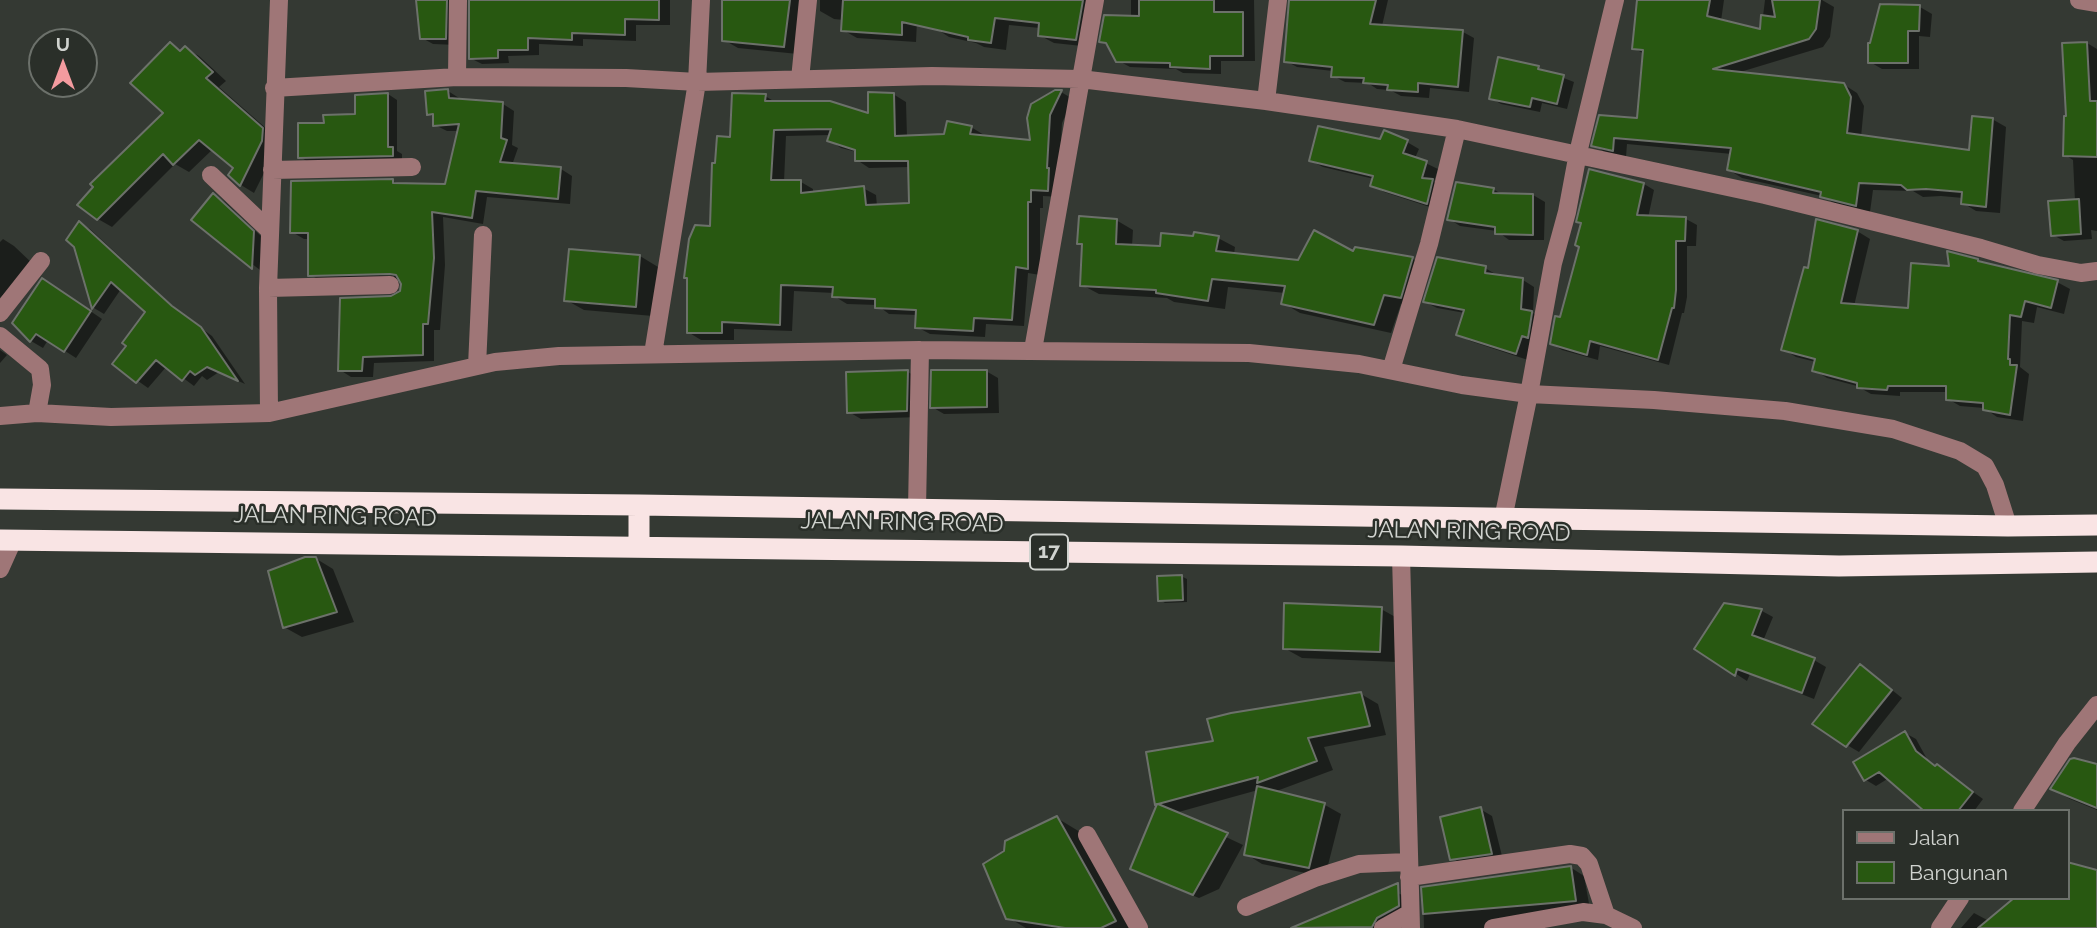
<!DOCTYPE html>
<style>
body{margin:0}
#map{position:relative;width:2097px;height:928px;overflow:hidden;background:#343933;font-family:Raleway,sans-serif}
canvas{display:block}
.legend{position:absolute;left:1842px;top:809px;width:228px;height:91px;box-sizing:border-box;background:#2a2f29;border:2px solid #6c716b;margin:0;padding:9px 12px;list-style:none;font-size:21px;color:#d0d3cf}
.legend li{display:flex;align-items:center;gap:14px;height:35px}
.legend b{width:35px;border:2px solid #6c716b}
.north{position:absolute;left:28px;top:28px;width:70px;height:70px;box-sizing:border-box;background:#2a2f29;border:2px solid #6c716b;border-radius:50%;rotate:0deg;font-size:19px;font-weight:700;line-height:28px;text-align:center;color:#d0d3cf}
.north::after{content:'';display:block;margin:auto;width:24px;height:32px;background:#f49b9f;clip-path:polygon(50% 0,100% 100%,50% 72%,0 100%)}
</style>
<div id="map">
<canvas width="2097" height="928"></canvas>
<ul class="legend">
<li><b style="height:9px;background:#9f7677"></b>Jalan</li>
<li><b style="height:19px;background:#285811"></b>Bangunan</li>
</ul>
<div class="north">U</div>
</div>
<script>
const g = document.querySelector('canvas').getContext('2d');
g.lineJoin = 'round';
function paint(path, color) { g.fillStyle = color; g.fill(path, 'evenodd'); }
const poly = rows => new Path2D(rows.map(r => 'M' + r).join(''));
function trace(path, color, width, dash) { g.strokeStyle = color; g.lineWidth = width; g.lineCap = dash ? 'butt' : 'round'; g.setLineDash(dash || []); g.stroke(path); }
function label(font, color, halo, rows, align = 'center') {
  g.font = font + ' Raleway,sans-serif'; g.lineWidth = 5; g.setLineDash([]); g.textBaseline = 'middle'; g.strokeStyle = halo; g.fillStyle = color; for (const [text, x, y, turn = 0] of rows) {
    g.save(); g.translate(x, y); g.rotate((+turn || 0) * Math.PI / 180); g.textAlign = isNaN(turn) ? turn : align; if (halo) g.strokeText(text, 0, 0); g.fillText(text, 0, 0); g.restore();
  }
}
paint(poly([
 [418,0,461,0,457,45,433,44,422,38],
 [471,0,670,0,670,25,636,25,636,41,583,39,583,46,539,44,539,55,508,56,509,63,482,64,470,58],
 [724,0,816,0,798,54,738,48,724,40],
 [820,0,918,0,916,42,857,38,843,30,844,20,834,19,820,11],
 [941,0,1097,0,1091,47,1054,43,1039,35,1040,28,1009,25,1006,50,984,47,976,43,949,37,935,28],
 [1131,0,1254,0,1255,61,1221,61,1221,74,1183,73,1176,69,1130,67,1117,60,1110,46,1101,41,1131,17],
 [1309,0,1388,0,1382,26,1463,32,1474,38,1469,92,1430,88,1429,98,1401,96,1390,90,1377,89,1368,83,1345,82,1333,76,1333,71,1297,67,1286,61],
 [1639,0,1724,0,1721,21,1761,32,1765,0,1822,0,1834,7,1830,37,1823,47,1737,73,1843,84,1857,93,1864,106,1861,137,1971,152,1992,119,2006,127,2000,213,1976,211,1963,203,1963,198,1941,196,1923,197,1913,191,1873,190,1870,212,1836,204,1822,196,1742,178,1729,170,1732,154,1627,144,1626,157,1607,153,1593,145,1638,119,1644,54,1634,48],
 [1881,6,1920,7,1932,14,1930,37,1919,36,1919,69,1882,69,1870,62],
 [2087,43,2097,49,2097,231,2091,230,2092,239,2064,241,2053,235,2075,201,2073,160,2065,155],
 [170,44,183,51,185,48,199,56,226,81,219,87,276,137,276,149,254,193,241,185,230,175,236,168,213,149,189,172,175,164,112,227,98,219,165,113],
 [1538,68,1574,82,1567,109,1542,103,1540,112,1501,104,1491,98],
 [448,91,459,98,460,101,503,104,514,111,512,145,518,148,512,165,561,169,572,176,570,204,487,197,483,224,443,217,445,265,440,330,434,330,434,361,374,363,373,377,351,377,340,370,391,298,401,292,403,284,400,279,322,281,310,275,310,239,304,239,292,232,393,181,399,184,446,186,459,131,447,131,435,125,435,117,429,114],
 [1055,92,1061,92,1073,99,1062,123,1059,175,1060,197,1043,196,1043,208,1040,208,1040,275,1028,273,1024,326,986,324,985,337,930,334,917,327,918,315,889,314,877,305,847,304,834,296,834,293,794,291,792,331,734,329,734,340,701,340,688,332,711,228,717,165,731,139,765,96,777,103,870,115,893,94,906,102,907,137,945,136,971,127,984,135,983,137,1032,142],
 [830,135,829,140,841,148,857,152,857,160,869,168,910,167,911,205,877,206,876,195,863,188,813,193,813,189,801,182,784,182,786,136],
 [388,94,397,100,397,151,402,154,402,161,310,163,300,157,325,124,356,116],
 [1381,141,1407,142,1419,149,1415,158,1438,169,1434,182,1444,188,1439,210,1384,192,1372,185,1374,179,1323,167,1311,161],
 [1644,184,1654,190,1648,218,1686,219,1697,225,1696,246,1687,246,1687,297,1684,313,1682,313,1669,365,1600,346,1598,360,1562,350,1552,344,1561,319],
 [1493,189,1503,195,1533,195,1545,202,1544,240,1509,240,1497,231,1460,226,1449,219],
 [214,195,225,202,265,240,264,273,194,220],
 [1116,220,1133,230,1132,246,1162,248,1218,238,1235,247,1234,254,1299,262,1353,253,1356,249,1413,259,1429,268,1417,307,1401,304,1391,333,1300,313,1283,303,1285,293,1228,287,1225,309,1174,302,1167,298,1099,294,1082,285,1084,245,1079,243],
 [79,223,90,229,183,315,212,336,245,384,219,372,207,380,202,376,194,386,167,366,148,388,114,364,129,346,147,312,121,289,104,314,94,308,76,247],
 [1857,231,1870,239,1854,306,1910,310,1951,267,1978,261,1984,265,2057,282,2070,289,2064,314,2037,307,2034,323,2022,321,2020,367,2029,374,2023,421,1997,417,1984,408,1960,406,1948,399,1948,392,1900,392,1900,396,1871,394,1857,386,1827,378,1814,370,1816,362,1796,357,1783,349,1810,270],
 [3,239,14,246,33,264,0,298,0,242],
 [640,256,658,267,653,316,584,310,566,300],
 [1485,268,1497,275,1523,280,1534,287,1533,313,1543,320,1528,360,1470,341,1458,334,1465,313,1437,308,1425,302],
 [55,287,102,319,76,358,48,340,43,348,31,341,14,323],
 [0,350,7,355,0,363],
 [986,371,998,378,999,413,944,414,932,407],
 [908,372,920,379,919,417,861,419,849,412],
 [315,558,333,569,354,622,302,637,284,627],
 [1181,576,1187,579,1187,602,1165,603,1160,600],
 [1724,604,1762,611,1773,617,1763,641,1814,660,1826,667,1814,699,1750,674,1747,681,1696,648],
 [1381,609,1399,619,1397,662,1302,658,1284,648],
 [1872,674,1902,698,1859,752,1847,745],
 [1361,694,1378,704,1386,735,1324,747,1333,770,1274,792,1325,805,1341,814,1325,877,1262,864,1246,854,1258,790,1175,813,1243,845,1219,889,1199,898,1149,878,1132,868,1158,805,1156,804,1215,743],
 [1905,733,1916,739,1927,759,1983,799,1974,811,1928,811,1889,778,1876,786,1866,780],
 [2097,766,2097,810,2070,799,2052,789],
 [1480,809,1492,816,1503,860,1464,865,1452,858],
 [1057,818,1080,832,1134,928,1026,928,1007,917],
 [1570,867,1584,876,1590,909,1501,928,1424,928,1423,888],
 [2097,871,2097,928,1961,928,1974,913,1989,921,2067,898],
 [1390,889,1402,895,1402,918,1387,928,1300,928]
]), '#0007');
const building = poly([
 [416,0,447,0,446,39,420,39,416,0],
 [469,0,659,0,659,20,625,19,625,35,572,33,572,40,528,38,528,50,498,50,498,58,469,59,469,0],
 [722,0,790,0,784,47,722,41,722,0],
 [843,0,1083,0,1076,40,1038,36,1039,23,995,18,991,43,968,40,968,37,902,22,902,35,841,31,843,0],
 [1139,0,1214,0,1214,12,1243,12,1243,56,1210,56,1210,69,1170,67,1170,63,1116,62,1106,43,1099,42,1104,15,1139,16,1139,0],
 [1289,0,1376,0,1370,24,1463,30,1458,87,1418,83,1418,92,1387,90,1388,85,1363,83,1364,78,1331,77,1332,67,1284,62,1289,0],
 [1637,0,1710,0,1707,16,1760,29,1761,15,1775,17,1772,0,1820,0,1816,29,1809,39,1713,69,1844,83,1851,97,1847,133,1969,150,1972,116,1993,118,1986,207,1961,204,1962,192,1926,189,1907,190,1901,185,1859,183,1856,206,1820,197,1821,192,1727,170,1731,148,1614,138,1613,151,1591,146,1599,115,1637,118,1643,50,1632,49,1637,0],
 [1880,4,1920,5,1919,31,1908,31,1908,63,1868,63,1868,43,1870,43,1880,4],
 [170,42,180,51,185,46,213,72,206,78,263,128,262,141,240,186,228,175,233,168,199,140,173,165,163,154,97,220,77,205,93,187,90,184,163,113,130,83,170,42],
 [2087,42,2090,101,2097,101,2097,157,2063,156,2064,116,2066,116,2062,43,2087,42],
 [1498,57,1539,66,1538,69,1564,75,1557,104,1532,98,1530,107,1489,99,1498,57],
 [448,89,449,98,503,102,501,138,507,140,500,162,561,167,558,199,476,191,472,218,432,212,434,258,428,324,423,324,423,355,363,357,362,371,338,371,340,298,391,296,400,291,401,284,396,275,390,274,308,276,308,233,290,233,291,181,393,179,393,183,445,184,459,124,433,126,433,114,427,115,425,91,448,89],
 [1055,90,1062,90,1050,115,1047,168,1049,168,1048,191,1031,190,1031,202,1028,202,1028,269,1016,267,1012,320,974,318,973,331,915,328,916,310,875,308,875,299,832,297,833,287,781,285,780,325,722,322,722,333,687,333,687,278,684,278,689,239,695,225,710,226,712,163,715,163,717,136,730,137,732,93,766,94,765,101,830,101,868,113,868,92,894,93,895,136,944,134,947,121,972,126,970,134,1030,140,1027,118,1031,104,1055,90],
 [831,129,827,141,855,150,855,161,908,161,909,203,866,205,864,186,801,193,801,180,771,180,774,130,831,129],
 [388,93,388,147,393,147,393,156,298,158,298,123,324,123,323,115,355,114,355,95,388,93],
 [1318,126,1380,139,1384,130,1408,140,1403,153,1427,161,1422,178,1433,179,1427,204,1370,186,1373,176,1309,161,1318,126],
 [1589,169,1644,183,1637,215,1686,217,1685,241,1676,241,1676,290,1674,308,1672,308,1658,360,1590,341,1587,355,1550,344,1555,316,1560,317,1579,247,1575,245,1581,223,1576,222,1589,169],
 [1456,182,1494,188,1493,193,1533,194,1533,235,1495,234,1495,227,1447,220,1456,182],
 [213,193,254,231,252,269,191,220,213,193],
 [2079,199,2081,234,2051,236,2048,201,2079,199],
 [1079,216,1117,219,1116,244,1160,246,1161,233,1193,236,1194,232,1219,236,1216,251,1298,260,1314,230,1353,251,1355,247,1413,257,1401,298,1384,295,1374,325,1281,304,1285,286,1212,279,1208,301,1156,293,1156,290,1080,286,1082,244,1077,244,1079,216],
 [1816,219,1858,230,1841,303,1908,308,1911,263,1949,266,1947,251,1978,259,1978,261,2058,280,2051,308,2025,301,2021,317,2010,315,2008,359,2010,359,2010,365,2017,365,2010,415,1983,410,1983,403,1946,400,1946,386,1888,386,1887,390,1857,388,1857,383,1812,371,1815,359,1781,350,1804,267,1808,268,1816,219],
 [79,221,172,306,201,327,238,381,207,367,195,375,190,371,182,381,156,360,136,383,112,364,126,346,122,343,145,312,111,282,92,309,74,247,66,240,79,221],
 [569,249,640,255,636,307,564,301,569,249],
 [1437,257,1486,266,1485,273,1523,278,1521,309,1532,311,1532,313,1528,338,1522,336,1516,354,1456,335,1464,310,1423,302,1437,257],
 [42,278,91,311,64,352,36,334,30,342,12,323,42,278],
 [908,370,907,411,847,413,846,372,908,370],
 [931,370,987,370,987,407,930,408,931,370],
 [305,557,316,557,337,612,283,628,268,571,305,557],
 [1182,575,1183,600,1158,601,1157,576,1182,575],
 [1284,603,1382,607,1380,652,1283,649,1284,603],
 [1724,603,1762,609,1752,635,1815,658,1802,693,1737,669,1735,676,1694,649,1724,603],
 [1860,664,1892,690,1846,747,1812,724,1860,664],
 [1361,692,1370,726,1308,738,1317,761,1257,783,1258,777,1158,804,1228,833,1193,895,1130,869,1157,804,1155,805,1146,752,1213,741,1207,719,1231,713,1361,692],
 [1905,731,1916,751,1935,766,1937,764,1973,792,1958,811,1924,811,1879,772,1864,781,1853,762,1905,731],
 [2074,758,2097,764,2097,808,2050,789,2070,759,2074,758],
 [1257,786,1325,803,1309,868,1244,855,1257,786],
 [1481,807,1492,854,1450,860,1440,817,1481,807],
 [1057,816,1116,921,1101,928,1065,928,1006,919,983,864,1004,851,1005,841,1057,816],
 [2067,862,2097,870,2097,928,1978,928,2014,898,2067,898,2067,862],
 [1571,866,1576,901,1423,914,1421,887,1571,866],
 [1398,883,1399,906,1377,918,1372,927,1291,928,1398,883]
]);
paint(building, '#285811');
trace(building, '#6c716a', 2);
trace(poly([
 [2079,0,2097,3],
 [457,77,458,0],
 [800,79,808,0],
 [274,88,457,77,626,78,697,82,932,76,1080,79,1266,101,1457,129,1765,195,1981,248,2038,265,2081,273,2097,271],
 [1266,101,1278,0],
 [272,170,412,167],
 [211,175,270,231],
 [268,288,390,285],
 [0,313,41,261],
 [0,336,40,369,42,385,37,413],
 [1033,350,1095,0],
 [653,354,697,82,701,0],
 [477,366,483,235],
 [1391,370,1429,244,1457,129],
 [269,413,268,288,279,0],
 [0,416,37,413,111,417,269,413,495,362,559,356,920,350,1249,353,1359,364,1462,385,1529,394,1654,400,1785,411,1893,429,1960,451,1985,466,1995,485,2008,526],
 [917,509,920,350],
 [1503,519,1529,394,1553,263,1567,212,1578,153,1615,0],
 [1401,556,1411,928],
 [0,569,13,540],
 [2022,811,2067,743,2097,705],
 [1087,835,1139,928],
 [1409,877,1570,854,1582,856,1589,864,1606,915],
 [1246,907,1315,878,1359,864,1408,862],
 [1383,928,1410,913],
 [1493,928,1583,912,1606,915,1633,928],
 [1940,928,1960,898]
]), '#9f7677', 18);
trace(poly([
 [0,499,639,505,2008,526,2097,525],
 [639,505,639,546],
 [0,540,1401,556,1839,566,2097,562]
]), '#f9e4e4', 21);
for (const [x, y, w] of [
 [1049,552,38]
]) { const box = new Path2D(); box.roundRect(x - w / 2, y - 17.5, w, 35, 5); g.fillStyle = '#2a2f29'; g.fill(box); trace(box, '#d0d3cf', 2); }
label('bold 21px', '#d0d3cf', null, [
 ["17",1049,552]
]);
label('23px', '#d0d3cf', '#2a2f29', [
 ["JALAN RING ROAD",335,517,1],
 ["JALAN RING ROAD",902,523,1],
 ["JALAN RING ROAD",1469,532,1]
]);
</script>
